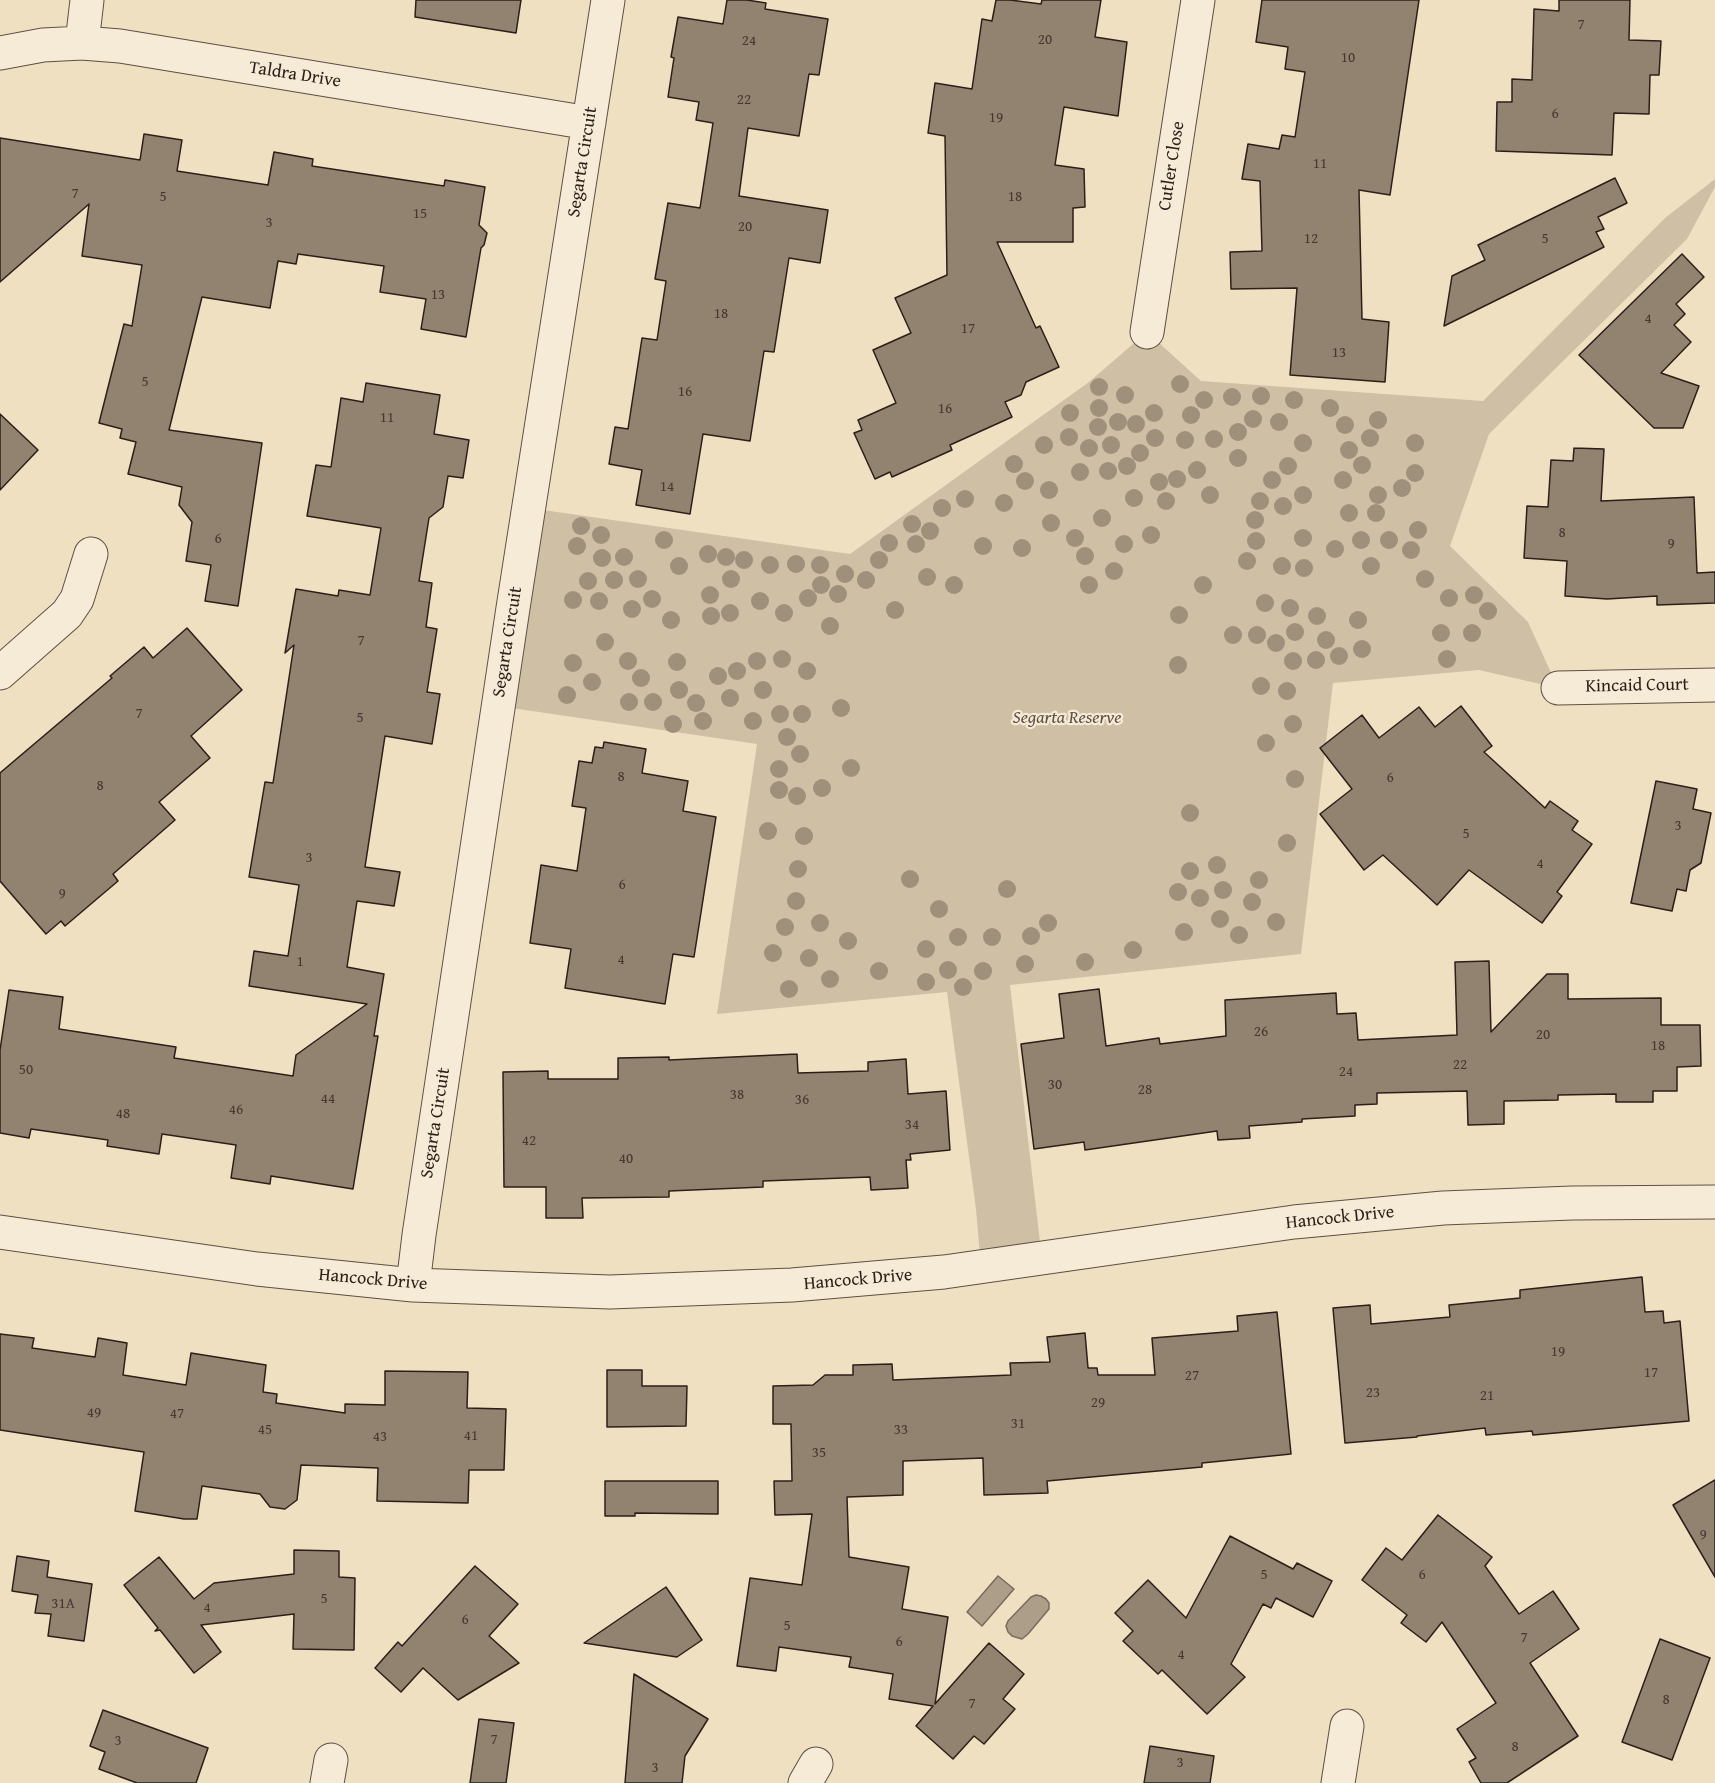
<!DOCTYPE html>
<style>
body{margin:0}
canvas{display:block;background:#f0e0c2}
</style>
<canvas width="1715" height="1783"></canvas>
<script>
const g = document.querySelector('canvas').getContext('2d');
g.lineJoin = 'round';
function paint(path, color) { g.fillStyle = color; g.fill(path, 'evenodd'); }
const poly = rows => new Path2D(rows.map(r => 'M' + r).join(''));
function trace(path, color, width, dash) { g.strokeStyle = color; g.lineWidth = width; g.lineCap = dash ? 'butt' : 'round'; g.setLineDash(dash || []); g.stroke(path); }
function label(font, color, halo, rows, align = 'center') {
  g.font = font + ' "Gentium Book Plus",serif'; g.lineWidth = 4.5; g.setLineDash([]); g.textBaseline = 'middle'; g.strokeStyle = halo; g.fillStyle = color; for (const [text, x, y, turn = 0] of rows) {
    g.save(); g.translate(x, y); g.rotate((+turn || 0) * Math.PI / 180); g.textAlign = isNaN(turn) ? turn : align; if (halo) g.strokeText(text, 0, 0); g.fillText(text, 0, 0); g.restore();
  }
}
paint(poly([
 [1715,179,1715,187,1687,239,1489,434,1450,546,1528,622,1558,688,1479,670,1333,683,1301,954,1010,985,1042,1259,981,1268,976,1209,947,992,717,1014,757,744,498,706,529,508,850,554,1089,382,1147,332,1201,381,1483,401,1665,218]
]), '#cfbfa5');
const water = poly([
 [998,1576,1014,1589,982,1626,967,1612,998,1576],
 [1036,1595,1041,1596,1046,1599,1049,1603,1049,1609,1028,1634,1022,1639,1012,1636,1008,1632,1006,1626,1008,1621,1031,1597,1036,1595]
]);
paint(water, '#ad9e89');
trace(water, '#796b5c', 1.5);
const building = poly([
 [416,0,521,0,516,33,415,17,416,0],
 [727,0,747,0,766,3,765,9,828,19,819,75,809,74,799,136,748,128,739,196,828,210,820,263,789,258,774,352,764,351,750,441,703,434,690,514,636,505,642,470,609,464,615,427,628,429,642,338,657,340,666,281,655,279,668,203,700,208,713,123,696,120,699,102,668,97,674,58,671,57,678,17,723,24,727,0],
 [996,0,1010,0,1041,4,1042,0,1101,0,1095,37,1127,42,1118,116,1064,107,1055,165,1084,169,1085,207,1073,208,1073,242,997,242,1036,328,1040,326,1059,367,1026,382,1021,395,1005,402,1012,417,950,445,952,450,892,477,890,472,875,479,854,433,862,430,858,420,896,403,873,350,911,333,895,298,947,275,945,136,928,133,935,83,972,89,982,19,992,21,996,0],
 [1262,0,1419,0,1390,195,1359,190,1362,319,1389,322,1385,382,1290,375,1297,288,1231,289,1230,252,1262,251,1260,181,1242,179,1248,144,1279,149,1282,135,1295,137,1305,72,1285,69,1288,47,1256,42,1262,0],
 [1559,0,1630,0,1629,40,1661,41,1659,75,1650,75,1649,114,1614,113,1612,155,1496,151,1497,102,1512,102,1512,79,1532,80,1534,9,1559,11,1559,0],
 [144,134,182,140,177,171,268,185,274,152,313,159,312,166,444,186,445,180,485,187,479,225,487,233,484,245,481,248,466,337,421,329,426,299,380,292,384,266,298,254,296,264,278,261,270,308,202,297,169,430,262,443,238,606,205,601,211,565,186,561,192,522,179,505,182,487,128,474,136,442,120,438,122,429,99,423,124,324,132,326,142,265,82,256,89,204,0,282,0,138,140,160,144,134],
 [1615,178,1627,203,1598,217,1604,229,1596,232,1604,247,1444,326,1452,276,1485,260,1478,245,1615,178],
 [1682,254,1704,277,1676,304,1685,314,1674,325,1691,342,1661,373,1699,386,1683,428,1654,428,1579,355,1682,254],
 [366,383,440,395,434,434,469,440,463,478,448,476,443,507,429,518,419,581,432,583,426,627,437,629,427,692,440,694,432,744,385,736,365,867,400,872,394,906,357,901,347,967,384,974,374,1036,378,1036,353,1189,271,1176,270,1184,231,1178,236,1145,162,1134,159,1154,107,1146,108,1140,31,1129,29,1138,0,1133,0,1050,9,990,63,997,59,1029,176,1047,174,1058,293,1076,296,1055,367,1004,249,986,254,951,288,956,299,885,249,877,265,782,273,783,294,645,285,653,296,589,338,596,339,590,370,595,381,528,307,516,316,465,331,467,341,398,363,402,366,383],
 [0,414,38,450,0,490,0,414],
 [1574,448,1604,449,1601,501,1694,497,1697,573,1715,572,1715,603,1657,605,1657,596,1607,599,1565,596,1567,561,1524,558,1527,506,1548,507,1551,460,1573,461,1574,448],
 [187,628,242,690,191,736,210,758,159,802,175,820,113,874,118,881,65,926,61,921,46,934,0,881,0,773,112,678,110,676,144,647,153,658,187,628],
 [1461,706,1492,746,1484,752,1545,808,1550,801,1578,821,1572,830,1592,844,1557,892,1562,896,1542,923,1469,870,1437,905,1383,855,1364,870,1320,814,1352,789,1320,748,1362,715,1379,738,1419,707,1435,727,1461,706],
 [604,742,646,749,642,773,688,781,683,811,716,817,694,957,673,954,665,1004,565,988,571,949,530,943,541,865,577,871,586,808,572,806,579,761,592,763,595,747,603,748,604,742],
 [1656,781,1697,789,1693,809,1711,813,1701,863,1690,870,1686,891,1677,889,1672,911,1631,903,1656,781],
 [1489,961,1491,1032,1547,974,1568,974,1568,999,1661,998,1661,1025,1700,1025,1701,1066,1677,1067,1677,1091,1653,1091,1653,1102,1616,1102,1616,1094,1558,1095,1558,1100,1504,1101,1504,1124,1468,1125,1467,1091,1377,1093,1377,1104,1355,1105,1355,1116,1302,1119,1302,1122,1249,1126,1250,1138,1218,1140,1217,1131,1085,1150,1084,1142,1034,1149,1021,1044,1064,1038,1059,994,1099,989,1106,1046,1159,1038,1160,1044,1226,1036,1225,1000,1336,993,1337,1014,1356,1013,1358,1040,1457,1035,1455,962,1489,961],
 [797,1054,798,1073,868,1071,868,1062,906,1059,908,1094,946,1091,950,1150,910,1154,911,1160,906,1160,908,1188,871,1190,870,1177,763,1181,763,1187,669,1191,669,1197,582,1198,583,1218,546,1218,546,1187,504,1187,503,1072,548,1071,548,1079,618,1079,618,1058,669,1057,669,1060,797,1054],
 [1642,1277,1645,1312,1663,1311,1664,1323,1680,1321,1689,1421,1533,1435,1532,1431,1486,1435,1485,1428,1417,1436,1417,1437,1345,1443,1333,1308,1370,1305,1371,1324,1450,1317,1449,1305,1520,1298,1520,1290,1642,1277],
 [1277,1312,1291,1454,1202,1463,1202,1467,1047,1481,1048,1493,984,1495,983,1458,903,1461,903,1495,847,1497,849,1557,909,1567,902,1609,948,1617,935,1704,989,1643,1024,1674,1003,1699,1015,1709,984,1744,974,1736,953,1759,916,1726,933,1706,889,1699,893,1674,849,1667,851,1657,779,1647,776,1671,737,1666,750,1578,802,1585,812,1514,775,1515,774,1481,792,1481,791,1424,773,1424,773,1386,813,1385,825,1375,853,1375,853,1365,892,1364,893,1380,1011,1375,1010,1363,1050,1362,1047,1337,1085,1333,1088,1368,1097,1368,1098,1375,1155,1375,1152,1338,1238,1331,1237,1316,1277,1312],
 [0,1334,34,1338,32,1348,95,1357,98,1338,127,1343,123,1375,186,1385,191,1353,266,1365,263,1392,277,1394,276,1403,345,1413,345,1404,385,1405,385,1371,468,1372,467,1408,506,1409,504,1470,469,1470,468,1503,377,1501,378,1468,301,1465,297,1500,285,1509,270,1507,260,1494,202,1486,197,1519,184,1519,135,1511,144,1452,0,1430,0,1334],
 [607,1370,642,1370,642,1386,687,1386,686,1426,607,1427,607,1370],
 [1715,1480,1715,1577,1673,1505,1715,1480],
 [605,1481,718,1481,718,1514,635,1513,635,1516,605,1516,605,1481],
 [1438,1515,1492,1557,1485,1566,1519,1614,1553,1591,1579,1629,1530,1663,1578,1736,1507,1783,1481,1783,1469,1762,1476,1758,1457,1729,1496,1703,1442,1622,1426,1642,1401,1623,1407,1615,1362,1580,1386,1548,1402,1560,1438,1515],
 [1230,1536,1293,1569,1297,1563,1332,1581,1313,1617,1276,1598,1271,1608,1263,1604,1231,1664,1245,1677,1207,1714,1162,1670,1158,1674,1123,1641,1133,1631,1115,1613,1148,1580,1186,1618,1230,1536],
 [294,1550,339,1551,339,1577,355,1578,354,1650,293,1649,294,1614,201,1625,221,1652,194,1673,160,1630,155,1631,158,1628,124,1585,159,1557,194,1599,214,1583,294,1574,294,1550],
 [17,1556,49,1561,47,1577,92,1584,84,1641,48,1636,51,1614,35,1613,38,1595,12,1591,17,1556],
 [475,1566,518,1604,489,1636,519,1663,458,1700,423,1668,401,1692,375,1668,398,1642,402,1646,475,1566],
 [666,1587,702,1640,677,1657,584,1643,666,1587],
 [1660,1639,1710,1658,1672,1760,1622,1742,1660,1639],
 [634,1674,708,1719,685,1756,682,1783,625,1783,634,1674],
 [103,1710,208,1748,196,1783,137,1783,99,1769,105,1752,90,1746,103,1710],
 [479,1719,514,1723,506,1783,470,1783,479,1719],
 [1150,1746,1214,1756,1210,1783,1144,1783,1150,1746]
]);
paint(building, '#928371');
trace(building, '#2c1f19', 1.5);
const street = poly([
 [82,43,87,0],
 [0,53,43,45,82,43,120,46,589,123],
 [1147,332,1198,0],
 [0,673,67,614,77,599,91,554],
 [1558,688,1715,685],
 [0,1232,257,1269,413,1285,610,1292,792,1285,944,1272,1294,1222,1443,1208,1572,1203,1715,1202],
 [413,1285,419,1235,513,608,608,0],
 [327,1783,331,1760],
 [805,1783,816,1764],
 [1338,1783,1347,1726]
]);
trace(street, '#5d4f43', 35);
trace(street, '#f5ebd7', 33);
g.fillStyle = '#9f907c';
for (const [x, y] of [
 [1180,384],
 [1099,387],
 [1125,395],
 [1261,396],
 [1232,397],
 [1204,400],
 [1294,400],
 [1099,408],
 [1330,408],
 [1070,413],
 [1154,413],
 [1191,415],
 [1253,419],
 [1378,420],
 [1118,422],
 [1279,422],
 [1136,424],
 [1345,425],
 [1098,427],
 [1238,432],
 [1069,437],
 [1155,438],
 [1370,438],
 [1214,439],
 [1185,440],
 [1303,443],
 [1415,443],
 [1044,445],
 [1111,445],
 [1089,448],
 [1349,450],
 [1140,453],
 [1238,458],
 [1014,464],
 [1362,465],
 [1127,466],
 [1288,466],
 [1197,470],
 [1108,471],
 [1080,472],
 [1415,473],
 [1177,479],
 [1272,480],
 [1343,480],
 [1025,481],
 [1159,482],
 [1402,488],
 [1049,490],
 [1210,495],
 [1303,495],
 [1378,495],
 [1134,498],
 [965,499],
 [1166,501],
 [1260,501],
 [1004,503],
 [1283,506],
 [942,508],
 [1349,513],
 [1376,513],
 [1102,518],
 [1255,520],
 [1051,523],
 [912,524],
 [581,526],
 [1418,530],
 [930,531],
 [601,535],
 [1151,535],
 [1075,538],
 [1303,538],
 [664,540],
 [1361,540],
 [1389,540],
 [1256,541],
 [889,543],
 [916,544],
 [1124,544],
 [577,546],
 [983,546],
 [1022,548],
 [1335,549],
 [1411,550],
 [708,554],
 [1085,556],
 [624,557],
 [726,557],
 [602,558],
 [744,560],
 [879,560],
 [1247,561],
 [796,564],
 [770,565],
 [820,565],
 [679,566],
 [1282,566],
 [1371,566],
 [1304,568],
 [1114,571],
 [845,574],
 [927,577],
 [638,579],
 [731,579],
 [1425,579],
 [614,580],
 [866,580],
 [588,581],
 [821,585],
 [954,585],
 [1089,585],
 [1203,585],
 [838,594],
 [710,595],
 [1474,595],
 [808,598],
 [1449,598],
 [652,599],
 [573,600],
 [599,601],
 [760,601],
 [1265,603],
 [1290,608],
 [632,609],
 [895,610],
 [1488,611],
 [730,613],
 [784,613],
 [1179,615],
 [711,616],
 [1317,616],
 [671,620],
 [1358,620],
 [830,626],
 [1295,632],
 [1441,633],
 [1472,633],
 [1233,635],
 [1257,635],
 [1326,640],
 [605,642],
 [1276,643],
 [1362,649],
 [1339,656],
 [782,659],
 [1447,659],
 [1316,660],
 [628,661],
 [757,661],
 [1293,661],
 [677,662],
 [573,663],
 [1178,665],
 [737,671],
 [807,671],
 [718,676],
 [641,678],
 [592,682],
 [1261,686],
 [679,690],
 [763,690],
 [1287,691],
 [567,695],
 [730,698],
 [629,702],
 [653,702],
 [696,703],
 [841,708],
 [780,714],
 [802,714],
 [703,721],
 [753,721],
 [673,724],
 [1293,724],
 [787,737],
 [1266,743],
 [800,754],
 [851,768],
 [779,769],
 [1295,779],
 [822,788],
 [779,790],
 [797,796],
 [1190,813],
 [768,831],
 [804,836],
 [1287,843],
 [1217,865],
 [798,869],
 [1190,871],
 [910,879],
 [1259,880],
 [1007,889],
 [1223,890],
 [1178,892],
 [1200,898],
 [796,901],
 [1252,902],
 [939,909],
 [1220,919],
 [1276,922],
 [820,923],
 [1048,923],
 [785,927],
 [1184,932],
 [1239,935],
 [1031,936],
 [958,937],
 [992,937],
 [848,941],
 [926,949],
 [1133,950],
 [773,953],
 [809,958],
 [1085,962],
 [1025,964],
 [948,970],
 [879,971],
 [983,971],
 [830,979],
 [926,982],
 [963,987],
 [789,989]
]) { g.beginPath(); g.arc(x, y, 9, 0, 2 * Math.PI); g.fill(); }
label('15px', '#46382f', null, [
 ["7",1581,25],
 ["20",1045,40],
 ["24",749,41],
 ["10",1348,58],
 ["22",744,100],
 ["6",1555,114],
 ["19",996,118],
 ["11",1320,164],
 ["7",75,194],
 ["5",163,197],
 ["18",1015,197],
 ["15",420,214],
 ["3",269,223],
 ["20",745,227],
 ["12",1311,239],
 ["5",1545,239],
 ["13",438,295],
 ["18",721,314],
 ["4",1648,319],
 ["17",968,329],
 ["13",1339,353],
 ["5",145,382],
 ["16",685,392],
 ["16",945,409],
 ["11",387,418],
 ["14",667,487],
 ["8",1562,533],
 ["6",218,539],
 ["9",1671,544],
 ["7",361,641],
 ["7",139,714],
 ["5",360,718],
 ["8",621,777],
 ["6",1390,778],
 ["8",100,786],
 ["3",1678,826],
 ["5",1466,834],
 ["3",309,858],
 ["4",1540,864],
 ["6",622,885],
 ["9",62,894],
 ["4",621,960],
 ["1",300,962],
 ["26",1261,1032],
 ["20",1543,1035],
 ["18",1658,1046],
 ["22",1460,1065],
 ["50",26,1070],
 ["24",1346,1072],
 ["30",1055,1085],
 ["28",1145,1090],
 ["38",737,1095],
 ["44",328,1099],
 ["36",802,1100],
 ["46",236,1110],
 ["48",123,1114],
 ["34",912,1125],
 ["42",529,1141],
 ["40",626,1159],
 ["19",1558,1352],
 ["17",1651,1373],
 ["27",1192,1376],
 ["23",1373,1393],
 ["21",1487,1396],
 ["29",1098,1403],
 ["49",94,1413],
 ["47",177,1414],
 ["31",1018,1424],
 ["45",265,1430],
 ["33",901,1430],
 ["41",471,1436],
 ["43",380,1437],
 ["35",819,1453],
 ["9",1703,1535],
 ["5",1264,1575],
 ["6",1422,1575],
 ["5",324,1599],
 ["31A",63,1604],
 ["4",207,1608],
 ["6",465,1620],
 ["5",787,1626],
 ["7",1524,1638],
 ["6",899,1642],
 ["4",1181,1655],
 ["8",1666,1700],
 ["7",972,1704],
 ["7",494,1740],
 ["3",118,1741],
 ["8",1515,1747],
 ["3",1180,1763],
 ["3",655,1768]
]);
label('18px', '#2c1f19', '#f5ebd7', [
 ["Taldra Drive",295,75,9],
 ["Segarta Circuit",583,162,-81],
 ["Cutler Close",1172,166,-81],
 ["Segarta Circuit",508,642,-81],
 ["Kincaid Court",1637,686,-1],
 ["Segarta Circuit",436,1123,-81],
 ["Hancock Drive",1340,1218,-6],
 ["Hancock Drive",373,1280,5],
 ["Hancock Drive",858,1280,-5]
]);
label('italic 18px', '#5d4f43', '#f5ebd7', [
 ["Segarta Reserve",1067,718]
]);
</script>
